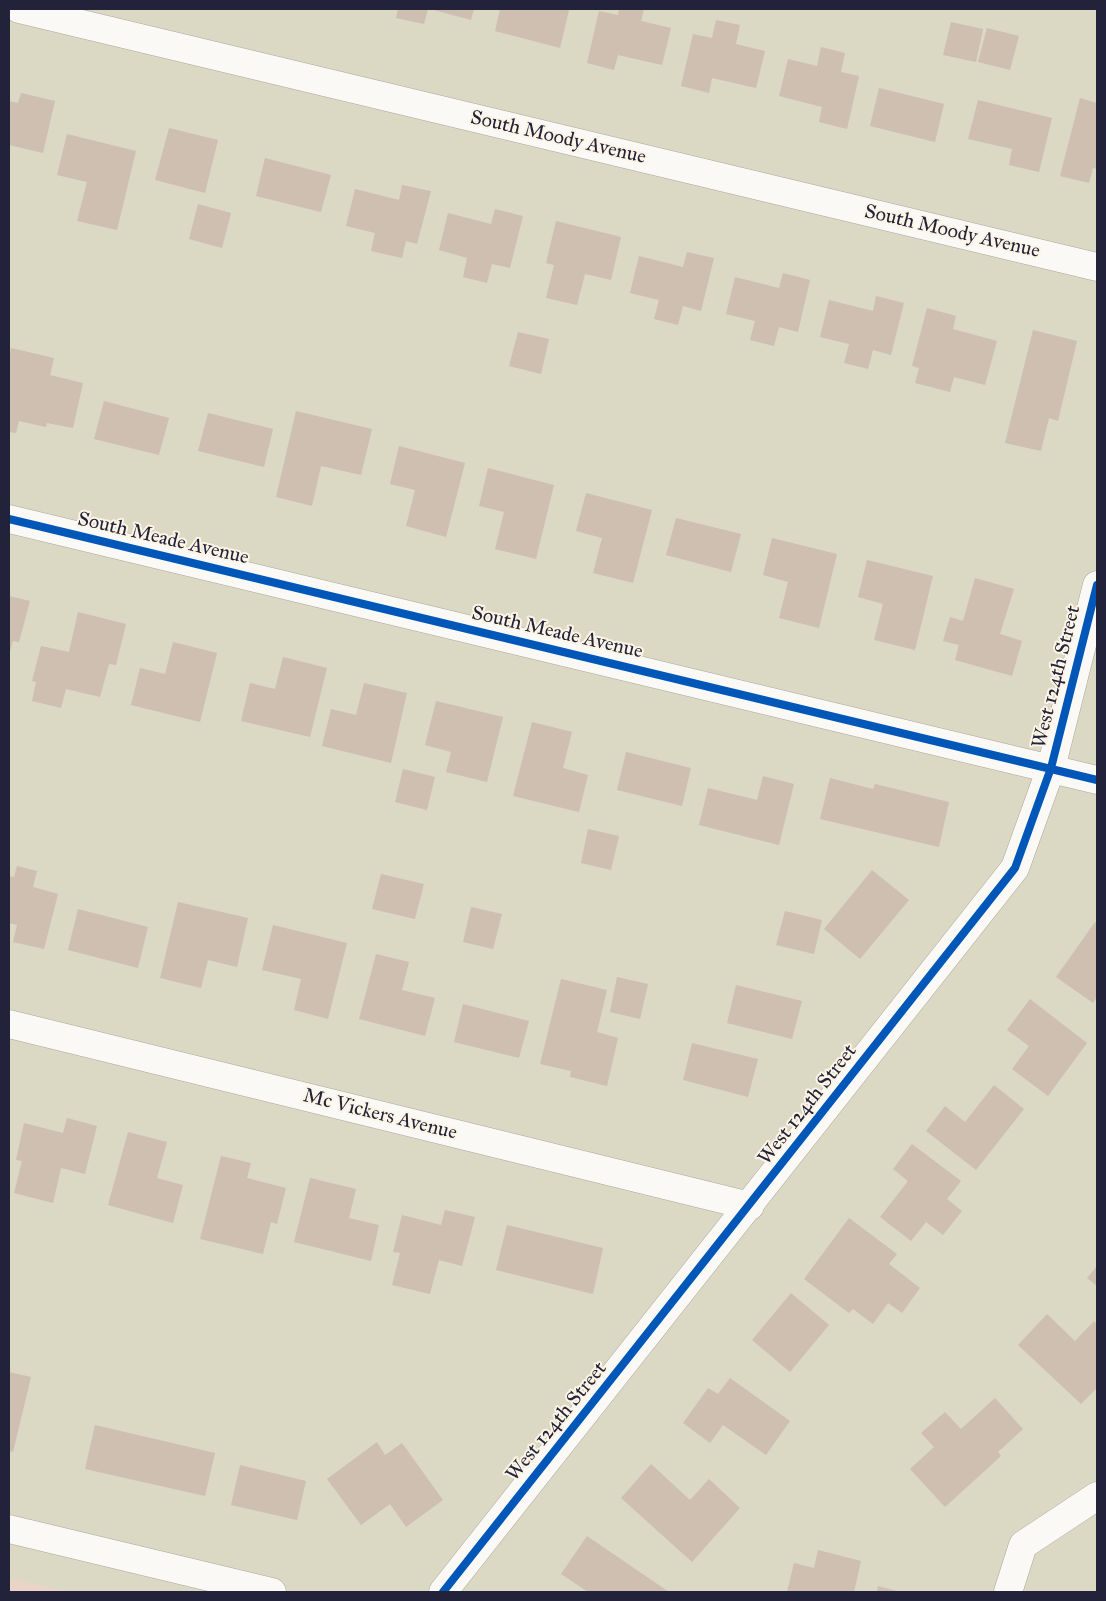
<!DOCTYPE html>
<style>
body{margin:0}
#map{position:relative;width:1106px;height:1601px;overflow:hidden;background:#dbd8c4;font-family:"IM FELL Great Primer",serif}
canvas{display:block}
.frame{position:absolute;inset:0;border:10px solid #22223b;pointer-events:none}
</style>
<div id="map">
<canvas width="1106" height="1601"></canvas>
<div class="frame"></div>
</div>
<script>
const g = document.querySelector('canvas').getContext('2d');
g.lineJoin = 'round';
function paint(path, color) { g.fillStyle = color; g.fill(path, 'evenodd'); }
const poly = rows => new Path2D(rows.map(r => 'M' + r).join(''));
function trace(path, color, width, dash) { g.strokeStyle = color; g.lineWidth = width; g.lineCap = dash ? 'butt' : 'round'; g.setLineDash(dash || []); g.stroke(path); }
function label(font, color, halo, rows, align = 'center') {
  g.font = font + ' "IM FELL Great Primer",serif'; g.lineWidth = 4; g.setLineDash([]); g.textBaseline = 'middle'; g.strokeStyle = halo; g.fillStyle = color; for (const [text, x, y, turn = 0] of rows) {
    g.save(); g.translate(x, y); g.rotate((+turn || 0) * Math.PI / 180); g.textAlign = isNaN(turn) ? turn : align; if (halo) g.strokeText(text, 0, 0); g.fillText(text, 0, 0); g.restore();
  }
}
paint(poly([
 [9,1578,70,1592,9,1592]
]), '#ead4c5');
paint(poly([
 [398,9,428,9,424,24,396,18],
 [430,9,474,9,471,20],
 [500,9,569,10,560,48,495,31],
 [619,9,644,9,641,21,671,28,662,65,618,55,614,70,587,63,599,11,618,15],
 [716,20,740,25,736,44,765,51,756,88,712,78,709,93,681,86,693,34,712,38],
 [951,22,983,29,976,62,943,55],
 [987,28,1019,36,1010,70,978,62],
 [821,47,845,53,841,72,859,76,847,129,819,122,822,107,779,96,788,59,817,66],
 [879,88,944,104,935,142,870,126],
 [21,93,55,101,43,153,9,145,9,101,18,103],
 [1080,98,1097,103,1097,169,1093,168,1089,183,1060,176],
 [978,100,1052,118,1039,172,1009,165,1012,149,968,139],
 [169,128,218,140,205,193,155,180],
 [67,134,136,151,117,230,77,221,87,182,57,175],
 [265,158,331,175,321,212,256,196],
 [402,185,431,191,417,244,406,241,402,258,371,251,375,233,346,226,355,189,399,200],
 [198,204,231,213,222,248,189,239],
 [495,209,523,216,510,268,492,264,487,283,463,277,467,258,439,250,448,213,491,224],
 [556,221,621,237,611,280,585,274,577,305,546,298,554,265,546,263],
 [687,252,714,258,701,311,683,306,678,325,654,319,659,300,630,293,639,256,683,267],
 [783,273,810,280,798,332,779,327,774,346,750,340,755,321,726,314,735,277,779,288],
 [876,296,904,303,891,355,873,350,868,369,844,363,849,344,820,337,829,300,873,311],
 [927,308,956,316,953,329,997,341,985,385,954,377,950,392,915,383,919,368,912,366],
 [1033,330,1077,341,1058,421,1049,418,1041,451,1005,443],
 [518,332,549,339,541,374,509,366],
 [11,348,54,358,50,375,83,383,73,428,47,423,46,427,19,421,16,433,9,432,9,359],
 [104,401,169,418,159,455,94,439],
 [296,411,372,429,361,475,321,466,312,506,276,497],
 [208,413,273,429,264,467,198,451],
 [399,446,465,463,446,537,406,526,415,490,390,484],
 [488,468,554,485,536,559,495,549,504,512,479,506],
 [586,493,652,510,633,583,593,573,602,538,576,531],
 [676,518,741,534,731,572,666,555],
 [772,538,837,554,819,628,779,618,788,582,763,575],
 [867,560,933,576,915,650,874,640,883,604,858,597],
 [975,578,1014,589,1000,634,1022,641,1012,676,955,660,959,645,943,641,950,617,963,621],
 [9,596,30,601,19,642,13,641,9,655],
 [78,612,126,624,116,665,109,664,100,697,66,689,61,708,32,701,36,682,32,681,41,646,69,652],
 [173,642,217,653,200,722,131,705,140,668,165,674],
 [283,657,327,668,310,737,241,721,250,683,275,689],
 [364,683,407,693,391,763,322,746,331,709,356,715],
 [436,701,503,717,487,782,446,772,451,752,425,745],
 [532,722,572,732,563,768,588,775,579,812,513,796],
 [626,752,691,768,682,806,617,790],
 [403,769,435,777,427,810,395,802],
 [763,776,794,784,779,845,699,825,708,788,757,800],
 [830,778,873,789,875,784,949,802,939,847,820,819],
 [588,829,619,836,611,870,581,863],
 [17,866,37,871,33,887,58,894,44,949,13,942,17,925,9,923,9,876,14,877],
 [872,870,909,900,860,959,824,929],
 [381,874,424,884,415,919,372,909],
 [178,902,248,918,237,967,208,960,201,988,160,978],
 [471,907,502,914,493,949,463,942],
 [78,909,148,927,138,968,68,950],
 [785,911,822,920,814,954,776,945],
 [1095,922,1097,924,1097,997,1093,1003,1056,977],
 [273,925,347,943,328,1019,294,1010,301,979,262,970],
 [376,954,409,962,402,990,435,998,425,1036,359,1019],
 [617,977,648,984,640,1019,610,1012],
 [561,979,607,990,597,1032,618,1038,607,1086,570,1077,571,1071,540,1064],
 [736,985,802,1001,792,1039,727,1023],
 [1030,999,1087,1043,1048,1096,1012,1069,1029,1046,1007,1030],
 [463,1004,529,1021,519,1058,454,1042],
 [692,1043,758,1059,748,1097,683,1080],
 [994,1085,1024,1109,976,1170,926,1131,945,1106,965,1122],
 [67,1118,97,1126,85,1174,61,1168,53,1203,14,1193,22,1161,16,1160,24,1123,63,1133],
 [128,1132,167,1142,157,1178,183,1185,173,1223,108,1205],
 [912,1144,961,1181,947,1199,962,1211,943,1235,926,1222,911,1241,880,1217,908,1181,893,1169],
 [221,1156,251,1163,247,1178,286,1188,277,1224,271,1222,263,1254,200,1239],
 [310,1178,356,1189,349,1218,379,1225,371,1261,294,1242],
 [445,1210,475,1217,462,1266,439,1260,430,1294,392,1285,400,1253,393,1252,402,1215,441,1225],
 [849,1218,897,1254,889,1264,920,1288,902,1313,888,1303,873,1324,853,1309,849,1313,804,1279],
 [507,1225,603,1248,593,1294,496,1270],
 [1097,1266,1097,1286,1087,1278],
 [791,1293,829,1325,790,1372,752,1340],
 [1047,1314,1075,1341,1094,1321,1097,1324,1097,1388,1081,1404,1018,1345],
 [9,1372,31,1377,13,1452,9,1451],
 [730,1378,790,1421,766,1455,723,1425,710,1443,683,1423,708,1388,718,1394],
 [995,1398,1023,1429,998,1452,1001,1456,945,1507,910,1469,934,1447,921,1433,945,1412,961,1429],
 [95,1425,215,1453,205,1496,85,1469],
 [377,1442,385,1455,402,1443,443,1500,406,1527,390,1504,361,1525,327,1479],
 [651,1464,690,1500,709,1479,740,1508,692,1562,621,1498],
 [240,1465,306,1481,297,1520,231,1505],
 [587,1536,669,1592,588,1592,561,1574],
 [818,1550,861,1561,854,1592,787,1592,794,1563,814,1568],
 [878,1586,900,1592,877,1592]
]), '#cebfb0');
const minor = poly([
 [19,9,1097,267],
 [9,519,1097,780],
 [9,1024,750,1206],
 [9,1529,272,1592],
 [443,1592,1015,868,1051,768,1097,585],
 [1008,1592,1023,1545,1097,1496]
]);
trace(minor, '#aaa79d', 29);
trace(minor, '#faf9f6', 28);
trace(poly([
 [9,519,1097,780],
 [443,1592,1015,868,1051,768,1097,585]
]), '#0057b8', 8);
label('20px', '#22223b', '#fcf5e5', [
 ["South Moody Avenue",558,138,13],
 ["South Moody Avenue",952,232,13],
 ["South Meade Avenue",163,539,13],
 ["South Meade Avenue",557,633,13],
 ["West 124th Street",1057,677,-76],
 ["West 124th Street",808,1105,-52],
 ["Mc Vickers Avenue",380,1115,14],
 ["West 124th Street",557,1422,-51]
]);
</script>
